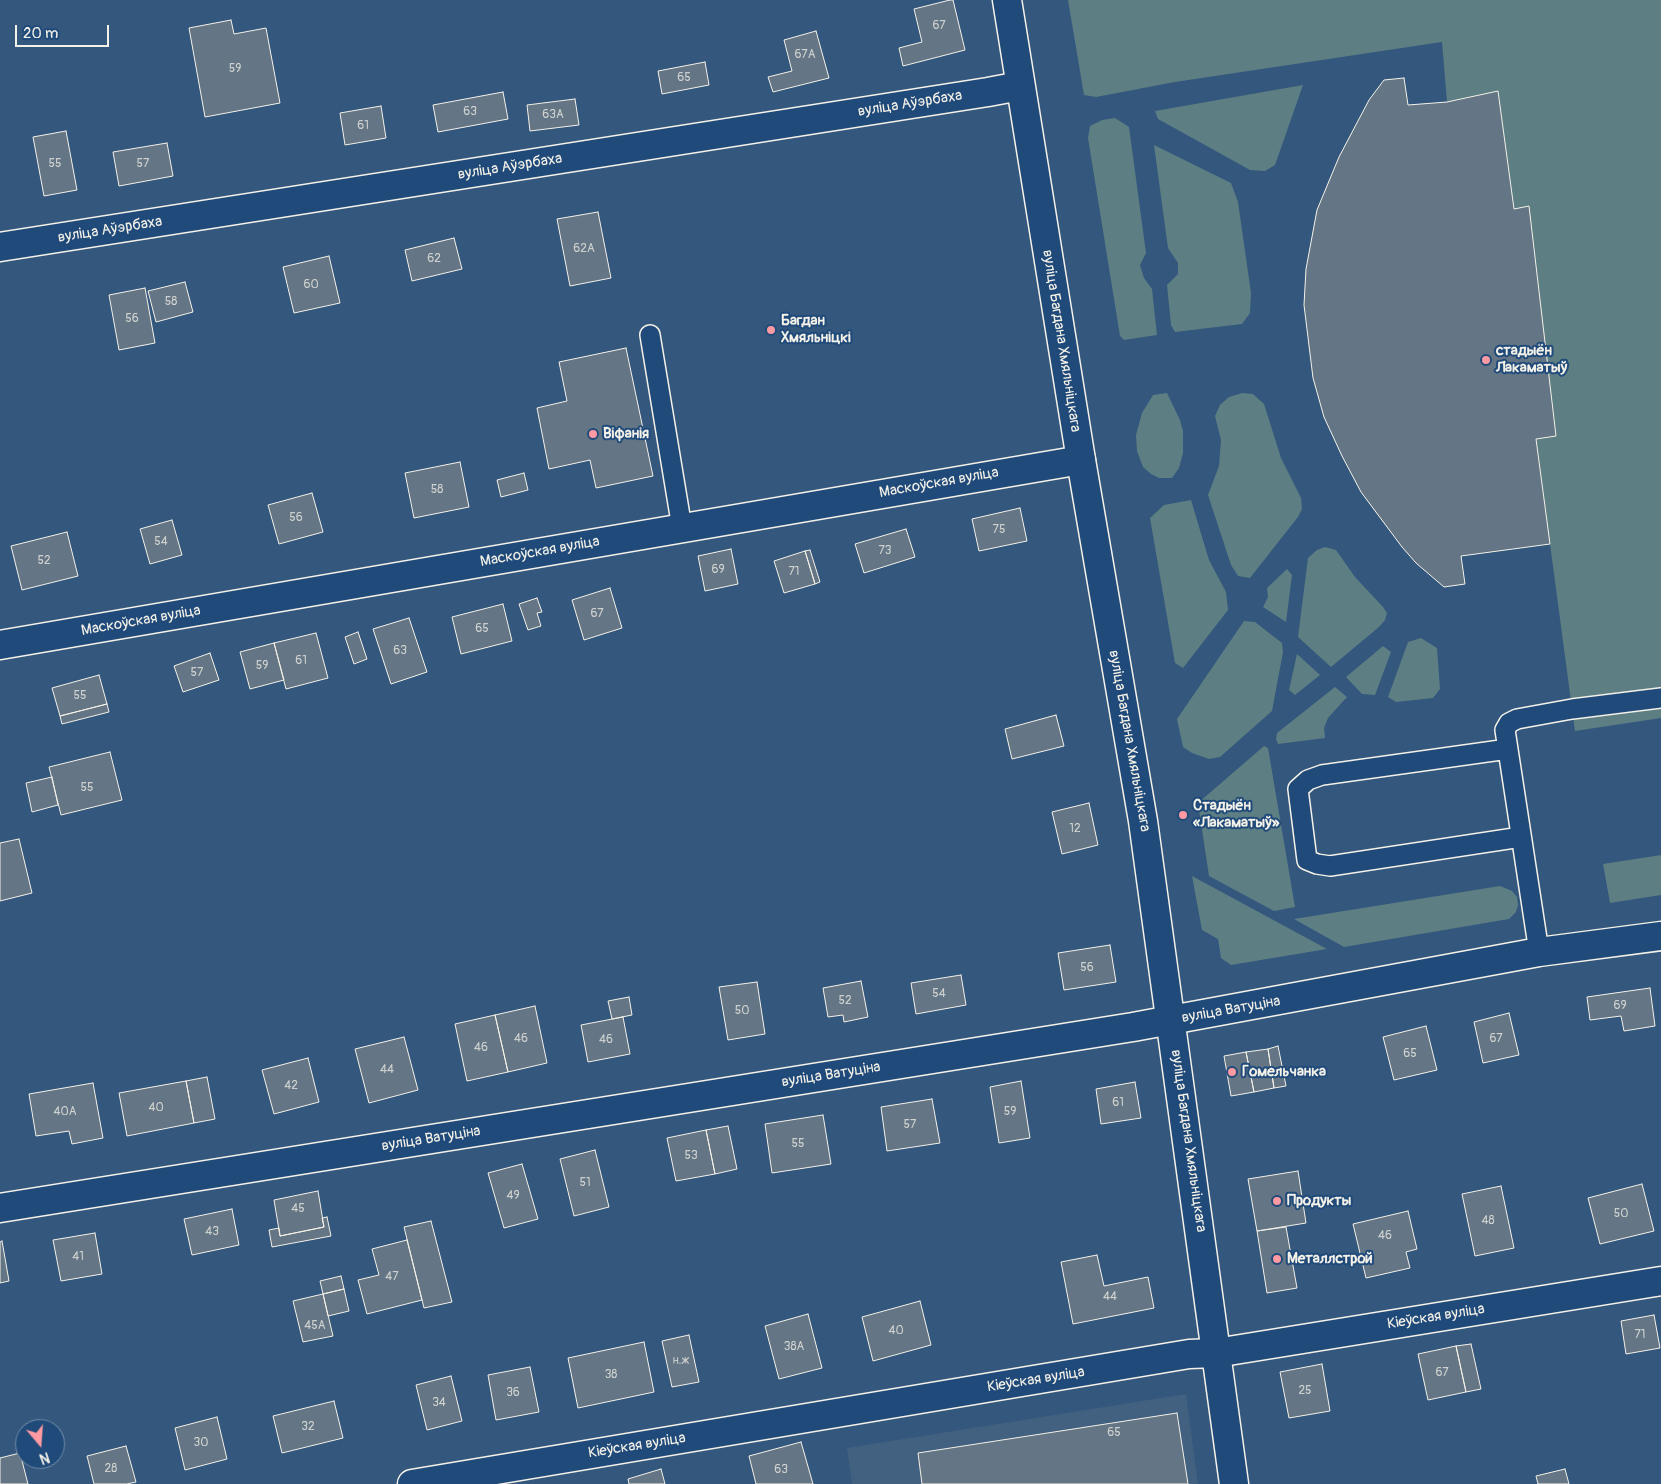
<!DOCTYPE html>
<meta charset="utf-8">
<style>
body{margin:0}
#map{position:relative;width:1661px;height:1484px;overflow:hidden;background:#34577d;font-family:Pangolin,sans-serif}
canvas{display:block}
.north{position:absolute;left:15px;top:1419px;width:50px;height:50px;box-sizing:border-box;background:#1f4a7a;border:1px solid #748da6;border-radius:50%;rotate:162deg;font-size:14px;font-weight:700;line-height:20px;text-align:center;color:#f4f1e8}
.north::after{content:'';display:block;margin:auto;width:18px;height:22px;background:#ff9aa2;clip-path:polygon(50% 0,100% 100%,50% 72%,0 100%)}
.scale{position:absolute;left:15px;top:25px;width:94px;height:22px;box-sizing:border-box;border:2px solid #f4f1e8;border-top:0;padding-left:6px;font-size:15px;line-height:18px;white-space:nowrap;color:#f4f1e8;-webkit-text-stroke:4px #1f4a7a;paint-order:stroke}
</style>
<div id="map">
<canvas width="1661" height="1484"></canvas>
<div class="north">N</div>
<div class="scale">20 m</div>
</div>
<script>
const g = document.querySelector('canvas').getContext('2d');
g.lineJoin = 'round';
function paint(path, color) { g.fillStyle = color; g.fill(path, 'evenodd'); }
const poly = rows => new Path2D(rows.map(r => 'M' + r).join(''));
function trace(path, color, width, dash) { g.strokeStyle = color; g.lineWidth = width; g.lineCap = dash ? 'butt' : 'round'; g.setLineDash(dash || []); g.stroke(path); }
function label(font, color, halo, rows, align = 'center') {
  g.font = font + ' Pangolin,sans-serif'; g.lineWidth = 4; g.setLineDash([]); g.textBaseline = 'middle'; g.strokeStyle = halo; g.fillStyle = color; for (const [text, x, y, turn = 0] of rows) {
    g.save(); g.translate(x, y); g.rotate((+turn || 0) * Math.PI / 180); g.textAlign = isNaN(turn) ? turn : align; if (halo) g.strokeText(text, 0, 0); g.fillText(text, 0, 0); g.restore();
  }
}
paint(poly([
 [1186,1394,1198,1484,852,1484,847,1448]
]), '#42607f');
paint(poly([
 [1068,0,1661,0,1661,718,1575,731,1550,544,1461,556,1465,584,1444,587,1416,563,1382,521,1361,492,1342,456,1324,417,1313,378,1304,305,1306,269,1317,210,1339,157,1353,130,1369,100,1384,80,1404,78,1408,105,1447,102,1442,42,1175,82,1096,97,1084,95],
 [1303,85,1275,165,1265,171,1250,170,1158,119,1155,111],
 [1115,118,1129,127,1146,253,1140,265,1144,278,1152,289,1157,335,1124,340,1120,336,1088,138,1090,126,1102,120],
 [1154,145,1231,183,1238,202,1251,293,1250,313,1242,324,1175,332,1171,325,1167,285,1178,274,1178,263,1168,248],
 [1167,393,1180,420,1183,431,1183,453,1179,468,1172,478,1159,478,1151,474,1143,467,1137,451,1136,435,1142,413,1153,395],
 [1242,393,1253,394,1264,404,1281,458,1301,498,1302,509,1298,517,1250,578,1238,576,1231,565,1208,495,1219,466,1221,440,1215,416,1220,405,1229,397],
 [1191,500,1209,560,1226,592,1228,610,1183,668,1175,663,1150,518,1164,505],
 [1325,547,1336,550,1355,577,1383,607,1387,613,1385,620,1379,627,1331,667,1298,637,1308,558,1317,550],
 [1287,569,1292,575,1286,622,1263,607,1268,597,1267,588],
 [1244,621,1255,622,1282,643,1283,652,1272,711,1220,757,1209,759,1192,753,1183,747,1177,719],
 [1421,638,1437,648,1440,689,1433,698,1396,702,1388,697,1408,642],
 [1383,646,1391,652,1375,695,1362,694,1346,677],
 [1297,654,1320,675,1295,695,1289,690],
 [1335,687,1347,697,1328,718,1324,728,1325,738,1278,744,1276,739,1277,733],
 [1264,746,1268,748,1295,907,1274,911,1209,876,1198,803],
 [1661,855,1661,895,1610,903,1603,864],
 [1192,876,1327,949,1231,965,1221,958,1218,939,1202,930],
 [1500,886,1512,891,1517,897,1518,905,1516,912,1509,919,1344,947,1294,919]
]), '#5d7e83');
const building = poly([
 [950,0,953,0,965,50,903,66,899,48,922,42,914,9,950,0],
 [231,20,234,34,266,28,280,103,205,117,189,28,231,20],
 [816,31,829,78,773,92,768,77,792,71,784,40,816,31],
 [705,62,709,85,662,94,658,71,705,62],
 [1404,78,1408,105,1447,102,1498,91,1514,209,1529,206,1556,436,1536,439,1550,544,1461,556,1465,584,1444,587,1416,563,1402,547,1361,492,1342,456,1324,417,1313,378,1304,305,1306,269,1317,210,1339,157,1369,100,1384,80,1404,78],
 [503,92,508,119,438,132,433,105,503,92],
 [575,99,579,125,530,131,527,105,575,99],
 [381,106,386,138,345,145,340,113,381,106],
 [66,131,77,190,44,196,33,137,66,131],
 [167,143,173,176,119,186,113,152,167,143],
 [598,212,611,278,570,286,557,219,598,212],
 [454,238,462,269,412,281,405,250,454,238],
 [329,256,340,303,294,313,283,267,329,256],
 [185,282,193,312,156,322,148,291,185,282],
 [145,288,155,343,119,350,109,295,145,288],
 [626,348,653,476,596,488,590,460,549,469,537,408,567,401,559,362,626,348],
 [460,462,469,507,414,518,405,473,460,462],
 [524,473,528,490,501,497,497,480,524,473],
 [312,493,323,532,279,544,268,505,312,493],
 [1020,508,1027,541,979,551,972,519,1020,508],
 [172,520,182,555,150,564,140,529,172,520],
 [906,529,915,557,864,573,855,544,906,529],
 [67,532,78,576,22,590,11,546,67,532],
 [731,549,738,584,705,591,698,556,731,549],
 [810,550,820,582,815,584,805,551,810,550],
 [805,551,815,584,784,593,774,561,805,551],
 [610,588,622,628,584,640,572,600,610,588],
 [537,598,542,612,537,613,541,626,528,630,519,604,537,598],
 [503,604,512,641,461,654,452,617,503,604],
 [409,618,427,672,391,684,373,629,409,618],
 [358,632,367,659,354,664,345,637,358,632],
 [316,633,328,678,286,689,274,643,316,633],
 [274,643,284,680,250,689,240,652,274,643],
 [210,653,219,680,183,692,174,666,210,653],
 [99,675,107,704,60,716,52,688,99,675],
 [107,704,109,712,62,724,60,716,107,704],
 [1056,715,1064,746,1012,759,1005,729,1056,715],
 [110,752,122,800,61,815,49,767,110,752],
 [52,777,58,805,32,812,26,783,52,777],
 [1089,803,1098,845,1062,854,1052,812,1089,803],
 [19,839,32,893,0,901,0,843,19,839],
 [1110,945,1116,982,1064,990,1058,953,1110,945],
 [961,975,966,1005,916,1014,911,983,961,975],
 [861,981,868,1017,844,1022,843,1015,828,1017,823,988,861,981],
 [757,982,765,1034,728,1040,719,987,757,982],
 [1650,988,1655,1026,1624,1031,1621,1016,1590,1020,1587,997,1650,988],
 [629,997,632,1015,612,1019,608,1001,629,997],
 [535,1006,547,1063,508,1072,495,1015,535,1006],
 [1509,1013,1519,1055,1483,1063,1474,1022,1509,1013],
 [495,1015,508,1072,467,1081,455,1024,495,1015],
 [623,1017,630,1054,588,1062,581,1025,623,1017],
 [1426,1026,1437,1070,1394,1080,1383,1037,1426,1026],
 [404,1037,418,1090,369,1103,355,1049,404,1037],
 [1278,1046,1286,1086,1274,1088,1268,1049,1278,1046],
 [1268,1049,1274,1088,1254,1092,1246,1052,1268,1049],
 [1246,1052,1254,1092,1231,1096,1224,1056,1246,1052],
 [308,1058,319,1102,274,1114,262,1070,308,1058],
 [207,1077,215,1119,194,1123,186,1081,207,1077],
 [186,1081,194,1123,127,1136,119,1093,186,1081],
 [1021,1081,1030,1138,999,1143,990,1087,1021,1081],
 [1135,1082,1141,1118,1101,1124,1096,1089,1135,1082],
 [93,1083,103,1138,72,1144,69,1131,36,1136,29,1094,93,1083],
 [932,1099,940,1143,887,1151,881,1107,932,1099],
 [823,1115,831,1164,772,1173,765,1124,823,1115],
 [728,1126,737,1169,715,1174,706,1130,728,1126],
 [706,1130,715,1174,676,1181,667,1138,706,1130],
 [595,1150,609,1207,574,1216,560,1159,595,1150],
 [522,1164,538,1219,504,1228,488,1173,522,1164],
 [1298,1171,1306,1223,1257,1231,1248,1179,1298,1171],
 [1642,1184,1654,1231,1600,1244,1588,1198,1642,1184],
 [1501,1186,1514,1248,1475,1256,1462,1194,1501,1186],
 [318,1191,324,1227,280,1236,274,1200,318,1191],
 [232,1209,239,1245,192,1255,184,1219,232,1209],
 [1408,1211,1417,1249,1406,1252,1410,1268,1366,1278,1353,1224,1408,1211],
 [327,1217,331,1236,272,1247,269,1230,279,1228,280,1236,324,1227,322,1218,327,1217],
 [431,1221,452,1302,424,1308,404,1227,431,1221],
 [1286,1227,1297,1288,1267,1293,1257,1231,1286,1227],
 [95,1233,102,1274,61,1281,53,1240,95,1233],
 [407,1240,422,1300,367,1314,358,1280,379,1275,372,1249,407,1240],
 [2,1241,9,1281,0,1283,0,1242,2,1241],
 [1097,1255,1104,1286,1148,1277,1154,1308,1073,1324,1061,1262,1097,1255],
 [341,1276,344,1289,323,1294,320,1281,341,1276],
 [344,1289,349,1311,328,1316,323,1294,344,1289],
 [323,1294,333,1336,303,1342,293,1301,323,1294],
 [920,1301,931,1345,873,1361,862,1317,920,1301],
 [808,1314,822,1368,779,1379,765,1326,808,1314],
 [1654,1315,1660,1348,1626,1354,1621,1321,1654,1315],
 [689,1335,699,1382,672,1387,662,1341,689,1335],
 [644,1342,654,1392,578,1408,568,1358,644,1342],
 [1471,1344,1481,1389,1466,1392,1456,1346,1471,1344],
 [1456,1346,1466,1392,1428,1400,1418,1354,1456,1346],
 [1322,1364,1330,1411,1289,1418,1280,1372,1322,1364],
 [530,1367,539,1412,496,1420,488,1375,530,1367],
 [451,1376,462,1421,427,1430,416,1385,451,1376],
 [334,1401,343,1438,282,1453,273,1416,334,1401],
 [1177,1413,1188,1484,922,1484,918,1453,1177,1413],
 [217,1417,227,1459,185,1470,175,1428,217,1417],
 [801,1442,813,1484,756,1484,749,1456,801,1442],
 [126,1446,136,1482,127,1484,94,1484,87,1456,126,1446],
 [20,1453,28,1484,0,1484,0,1458,20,1453],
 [661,1469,665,1484,629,1484,628,1479,661,1469],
 [1565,1469,1569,1484,1538,1484,1536,1476,1565,1469]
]);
paint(building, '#647685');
trace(building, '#f4f1e8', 1);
const lane = poly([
 [650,335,682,528],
 [1508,749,1322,775,1308,780,1298,789,1307,860,1317,864,1330,866,1521,837],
 [1539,952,1505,730,1509,723,1517,719,1572,709,1661,698]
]);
const street = poly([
 [0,247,988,92,1020,86],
 [0,1208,1133,1027,1539,952,1661,936],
 [412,1484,1189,1354,1216,1353,1661,1281]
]);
const secondary = poly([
 [0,645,1081,460]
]);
const primary = poly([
 [1007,0,1081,460,1143,821,1234,1484]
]);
trace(lane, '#f4f1e8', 22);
trace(street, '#f4f1e8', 31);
trace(secondary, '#f4f1e8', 31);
trace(primary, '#f4f1e8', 31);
trace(lane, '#1f4a7a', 19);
trace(street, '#1f4a7a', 28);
trace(secondary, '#1f4a7a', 28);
trace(primary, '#1f4a7a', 28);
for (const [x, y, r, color] of [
 [771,330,5,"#ff9aa2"],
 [1486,360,5,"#ff9aa2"],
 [593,434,5,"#ff9aa2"],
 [1183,815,5,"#ff9aa2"],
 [1232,1072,5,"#ff9aa2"],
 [1277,1201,5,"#ff9aa2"],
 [1277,1259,5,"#ff9aa2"]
]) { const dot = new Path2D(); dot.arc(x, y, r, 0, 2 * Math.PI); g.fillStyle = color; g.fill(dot); trace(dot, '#1f4a7a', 2); }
label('12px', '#d0d2cf', null, [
 ["67",939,26],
 ["67А",805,55],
 ["59",235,69],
 ["65",684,78],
 ["63",470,112],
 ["63А",553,115],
 ["61",363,126],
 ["55",55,164],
 ["57",143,164],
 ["62А",584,249],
 ["62",434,259],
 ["60",311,285],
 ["58",171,302],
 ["56",132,319],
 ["58",437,490],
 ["56",296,518],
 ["75",999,530],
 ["54",161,542],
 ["73",885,551],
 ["52",44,561],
 ["69",718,570],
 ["71",794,572],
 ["67",597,614],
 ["65",482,629],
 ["63",400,651],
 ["61",301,661],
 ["59",262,666],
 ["57",197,673],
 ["55",80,696],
 ["55",87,788],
 ["12",1075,829],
 ["56",1087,968],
 ["54",939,994],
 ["52",845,1001],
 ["69",1620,1006],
 ["50",742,1011],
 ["46",521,1039],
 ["67",1496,1039],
 ["46",606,1040],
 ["46",481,1048],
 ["65",1410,1054],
 ["44",387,1070],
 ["42",291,1086],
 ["61",1118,1103],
 ["40",156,1108],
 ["40А",65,1112],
 ["59",1010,1112],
 ["57",910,1125],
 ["55",798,1144],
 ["53",691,1156],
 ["51",585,1183],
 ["49",513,1196],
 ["45",298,1209],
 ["50",1621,1214],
 ["48",1488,1221],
 ["43",212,1232],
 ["46",1385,1236],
 ["41",78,1257],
 ["47",392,1277],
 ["44",1110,1297],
 ["45А",315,1326],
 ["40",896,1331],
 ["71",1640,1335],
 ["38А",794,1347],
 ["н.ж",681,1361],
 ["67",1442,1373],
 ["38",611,1375],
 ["25",1305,1391],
 ["36",513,1393],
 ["34",439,1403],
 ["32",308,1427],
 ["65",1114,1433],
 ["30",201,1443],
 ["28",111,1469],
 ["63",781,1470]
]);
label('15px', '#f4f1e8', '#1f4a7a', [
 ["вуліца Аўэрбаха",910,104,-9],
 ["вуліца Аўэрбаха",510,167,-9],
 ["вуліца Аўэрбаха",110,230,-9],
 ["вуліца Багдана Хмяльніцкага",1061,341,81],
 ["Маскоўская вуліца",939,483,-10],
 ["Маскоўская вуліца",540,552,-10],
 ["Маскоўская вуліца",141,621,-10],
 ["вуліца Багдана Хмяльніцкага",1129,741,80],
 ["вуліца Ватуціна",1231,1010,-10],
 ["вуліца Ватуціна",831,1075,-9],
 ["вуліца Ватуціна",431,1139,-9],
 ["вуліца Багдана Хмяльніцкага",1188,1141,82],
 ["Кіеўская вуліца",1436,1317,-9],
 ["Кіеўская вуліца",1036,1380,-9],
 ["Кіеўская вуліца",637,1446,-9]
]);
label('bold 15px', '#f4f1e8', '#1f4a7a', [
 ["Багдан",781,321],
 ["Хмяльніцкі",781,338],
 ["стадыён",1496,351],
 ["Лакаматыў",1496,368],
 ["Віфанія",603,434],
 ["Стадыён",1193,806],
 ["«Лакаматыў»",1193,823],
 ["Гомельчанка",1242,1072],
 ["Продукты",1287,1201],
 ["Металлстрой",1287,1259]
], 'left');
</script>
